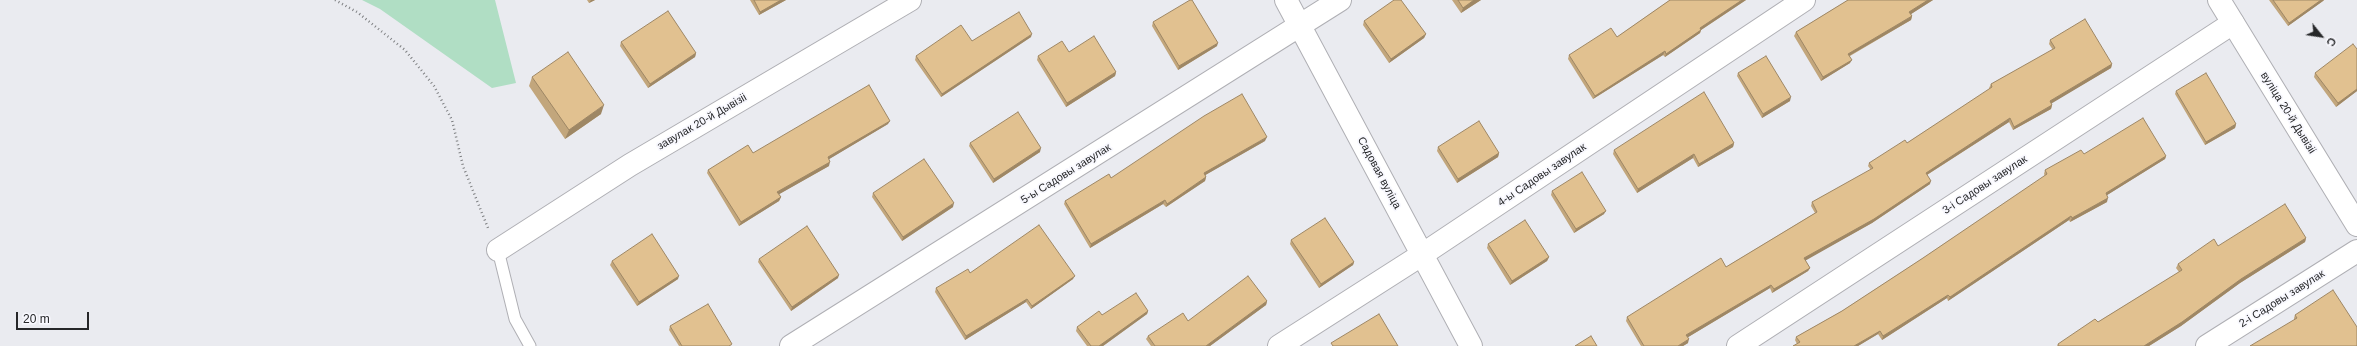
<!DOCTYPE html>
<meta charset="utf-8">
<style>
body{margin:0}
#map{position:relative;width:2357px;height:346px;overflow:hidden;background:#eaebf0;font-family:Helvetica,sans-serif}
canvas{display:block}
.north{position:absolute;left:2301px;top:16px;width:40px;height:40px;-webkit-text-stroke:3px #f8f8fe;paint-order:stroke;rotate:120deg;font-size:11px;font-weight:700;line-height:16px;text-align:center;color:#262729}
.north::after{content:'';display:block;margin:auto;width:14px;height:18px;background:#262729;clip-path:polygon(50% 0,100% 100%,50% 72%,0 100%)}
.scale{position:absolute;left:16px;top:312px;width:73px;height:18px;box-sizing:border-box;border:2px solid #262729;border-top:0;padding-left:5px;font-size:12px;line-height:14px;white-space:nowrap;color:#262729;-webkit-text-stroke:3px #f8f8fe;paint-order:stroke}
</style>
<div id="map">
<canvas width="2357" height="346"></canvas>
<div class="north">С</div>
<div class="scale">20 m</div>
</div>
<script>
const g = document.querySelector('canvas').getContext('2d');
g.lineJoin = 'round';
function paint(path, color) { g.fillStyle = color; g.fill(path, 'evenodd'); }
const poly = rows => new Path2D(rows.map(r => 'M' + r).join(''));
function trace(path, color, width, dash) { g.strokeStyle = color; g.lineWidth = width; g.lineCap = dash ? 'butt' : 'round'; g.setLineDash(dash || []); g.stroke(path); }
function label(font, color, halo, rows, align = 'center') {
  g.font = font + ' Helvetica,sans-serif'; g.lineWidth = 3.5; g.setLineDash([]); g.textBaseline = 'middle'; g.strokeStyle = halo; g.fillStyle = color; for (const [text, x, y, turn = 0] of rows) {
    g.save(); g.translate(x, y); g.rotate((+turn || 0) * Math.PI / 180); g.textAlign = isNaN(turn) ? turn : align; if (halo) g.strokeText(text, 0, 0); g.fillText(text, 0, 0); g.restore();
  }
}
paint(poly([
 [362,0,495,0,516,83,492,88,380,9]
]), '#b0dec4');
const service = poly([
 [498,250,515,319,530,346]
]);
const minor = poly([
 [1286,0,1471,346],
 [498,250,630,165,910,0],
 [791,346,1340,0],
 [1279,346,1423,254,1804,0],
 [1738,346,2233,23],
 [2207,346,2357,251]
]);
const tertiary = poly([
 [2219,0,2357,225]
]);
trace(service, '#afafb4', 13);
trace(minor, '#afafb4', 24);
trace(tertiary, '#afafb4', 24);
trace(poly([
 [335,0,357,12,405,50,434,86,452,120,463,166,488,228]
]), '#7f8083', 2.5, [1, 3]);
trace(service, '#fff', 11);
trace(minor, '#fff', 22);
trace(tertiary, '#fff', 22);
paint(poly([
 [587,0,595,0,589,3],
 [750,0,786,0,759,15],
 [1452,0,1481,0,1461,13],
 [1670,0,1746,0,1701,30,1700,33,1665,57,1663,55,1593,99,1568,59,1569,55,1617,37],
 [1848,0,1933,0,1911,14,1912,16,1911,20,1850,56,1850,63,1821,81,1794,36,1796,32],
 [2269,0,2324,0,2323,1,2288,26],
 [1364,21,1426,34,1424,38,1389,63,1363,25],
 [1153,22,1217,46,1178,70,1152,26],
 [1031,37,941,97,915,60,916,56,972,41],
 [2050,40,2112,64,2111,68,2051,103,2052,105,2051,109,2013,130,2009,122,1927,175,1930,184,1872,223,1805,260,1810,268,1808,271,1772,293,1770,288,1688,337,1688,343,1683,346,1641,346,1626,321,1627,317,1726,267,1815,213,1811,206,1812,202,1871,170,1868,166,1869,163,1907,143,1990,89,1989,88,1991,84,2053,50,2049,44],
 [621,42,696,53,695,57,648,88,620,46],
 [2357,49,2357,91,2336,107,2314,77,2315,73],
 [1069,52,1116,72,1115,76,1066,107,1037,60,1038,56],
 [1738,73,1790,101,1762,118,1737,76],
 [532,77,601,114,565,139,529,86],
 [2176,91,2236,124,2235,128,2205,145,2175,94],
 [888,124,829,159,829,166,779,194,781,197,779,201,739,226,707,173,708,170,753,153],
 [1265,141,1205,175,1206,177,1205,181,1166,207,1163,204,1090,248,1064,204,1065,201,1111,178],
 [970,143,1040,152,993,183,969,146],
 [1734,143,1733,147,1698,167,1693,158,1637,193,1613,154,1614,150],
 [1438,147,1499,153,1498,157,1457,183,1437,151],
 [2166,156,2165,159,2107,195,2107,202,2070,222,2069,220,1948,301,1947,298,1882,340,1878,334,1858,346,1793,346,1797,344,1795,340,1796,337,1842,311,1923,258,2045,176,2044,174,2045,170],
 [1552,191,1604,214,1574,233,1551,195],
 [873,193,953,207,902,241,872,197],
 [2306,238,2305,242,2240,283,2181,326,2149,346,2057,346,2058,344,2098,322,2179,272,2176,268,2178,264,2218,246],
 [1291,240,1354,262,1353,265,1319,288,1290,244],
 [1488,244,1549,257,1547,261,1510,285,1487,248],
 [759,259,838,278,791,311,758,262],
 [612,261,678,279,637,306,610,265],
 [970,273,1073,279,1031,309,1026,302,965,340,935,292,936,288],
 [1267,301,1266,305,1210,346,1151,346,1146,339,1148,336,1188,321],
 [1148,311,1147,314,1103,346,1087,346,1076,331,1077,327],
 [2295,315,2357,327,2294,319,2294,318],
 [670,326,732,346,679,346,669,330]
]), '#c2a67c');
paint(poly([
 [591,0,595,0,589,3],
 [781,0,786,0,759,15,760,12],
 [1474,0,1481,0,1461,13,1463,8],
 [1742,0,1746,0,1701,30,1700,33,1665,57,1666,54,1700,28],
 [1928,0,1933,0,1908,16,1909,12],
 [2321,0,2324,0,2323,1,2288,26,2289,23],
 [1912,16,1911,20,1847,57,1848,54],
 [1032,34,1031,37,941,97,942,94],
 [1426,34,1424,38,1389,63,1391,59],
 [1218,43,1217,46,1178,70,1179,66],
 [1665,51,1663,55,1593,99,1595,96],
 [696,53,695,57,648,88,650,84],
 [1852,60,1850,63,1821,81,1823,77],
 [2112,64,2111,68,2049,105,2050,101],
 [1116,72,1115,76,1066,107,1067,103],
 [2357,89,2357,91,2336,107,2338,103],
 [1791,97,1790,101,1762,118,1763,114],
 [604,105,601,114,565,139,569,130],
 [2052,105,2051,109,2013,130,2014,127],
 [2010,118,2009,122,1925,176,1926,173],
 [890,121,888,124,826,161,828,157],
 [2236,124,2235,128,2205,145,2206,142],
 [1267,137,1265,141,1202,177,1204,173],
 [1734,143,1733,147,1698,167,1699,164],
 [1041,148,1040,152,993,183,994,179],
 [1499,153,1498,157,1457,183,1458,179],
 [1694,154,1693,158,1637,193,1638,189],
 [2166,156,2165,159,2104,197,2106,193],
 [830,162,829,166,776,196,777,192],
 [1206,177,1205,181,1166,207,1167,204],
 [1931,181,1930,184,1872,223,1803,262,1804,258],
 [781,197,779,201,739,226,741,222],
 [2108,198,2107,202,2070,222,2072,218],
 [1165,200,1163,204,1090,248,1091,244],
 [954,203,953,207,902,241,903,237],
 [1606,211,1604,214,1574,233,1576,229],
 [2071,216,2069,220,1948,301,1950,297],
 [2306,238,2305,242,2240,283,2181,326,2149,346,2144,346,2241,279],
 [1549,257,1547,261,1510,285,1512,281],
 [1354,262,1353,265,1319,288,1321,284],
 [1810,268,1808,271,1772,293,1774,289],
 [839,275,838,278,791,311,792,307],
 [679,276,678,279,637,306,639,302],
 [1075,276,1073,279,1031,309,1032,306],
 [1771,285,1770,288,1685,339,1686,335],
 [1948,295,1947,298,1882,340,1883,336],
 [1027,299,1026,302,965,340,966,336],
 [1267,301,1266,305,1210,346,1206,346],
 [1148,311,1147,314,1103,346,1099,346],
 [1880,331,1878,334,1858,346,1854,346],
 [1689,339,1688,343,1683,346,1678,346]
]), '#9e8765');
const building = poly([
 [754,0,781,0,760,12,754,0],
 [1190,0,1192,0,1218,43,1179,66,1153,22,1190,0],
 [1394,0,1401,0,1426,34,1391,59,1364,21,1394,0],
 [1458,0,1474,0,1463,8,1458,0],
 [1670,0,1742,0,1700,28,1701,30,1666,54,1665,51,1595,96,1569,55,1611,28,1617,37,1670,0],
 [1848,0,1928,0,1909,12,1912,16,1848,54,1852,60,1823,77,1796,32,1848,0],
 [2273,0,2321,0,2289,23,2273,0],
 [668,11,696,53,650,84,621,42,668,11],
 [1019,12,1032,34,942,94,916,56,961,25,972,41,1019,12],
 [2085,19,2112,64,2050,101,2052,105,2014,127,2010,118,1926,173,1931,181,1874,219,1804,258,1810,268,1774,289,1771,285,1686,335,1689,339,1678,346,1644,346,1627,317,1721,258,1726,267,1817,212,1812,202,1873,168,1869,163,1905,140,1907,143,1992,87,1991,84,2055,48,2050,40,2085,19],
 [1094,36,1116,72,1067,103,1038,56,1062,41,1069,52,1094,36],
 [2353,44,2357,49,2357,89,2338,103,2315,73,2353,44],
 [568,52,604,105,569,130,532,77,568,52],
 [1766,56,1791,97,1763,114,1738,73,1766,56],
 [2206,73,2236,124,2206,142,2176,91,2206,73],
 [869,85,890,121,828,157,830,162,777,192,781,197,741,222,708,170,748,145,753,153,869,85],
 [1704,92,1734,143,1699,164,1694,154,1638,189,1614,150,1704,92],
 [1242,94,1267,137,1204,173,1206,177,1167,204,1165,200,1091,244,1065,201,1109,174,1111,178,1204,116,1242,94],
 [1018,112,1041,148,994,179,970,143,1018,112],
 [2143,118,2166,156,2106,193,2108,198,2072,218,2071,216,1950,297,1948,295,1883,336,1880,331,1854,346,1793,346,1800,342,1796,337,1842,311,1923,258,2047,174,2045,170,2081,150,2084,154,2143,118],
 [1479,121,1499,153,1458,179,1438,147,1479,121],
 [924,159,954,203,903,237,873,193,924,159],
 [1582,172,1606,211,1576,229,1552,191,1582,172],
 [2285,204,2306,238,2241,279,2182,322,2144,346,2059,346,2058,344,2095,319,2098,322,2182,270,2178,264,2214,239,2218,246,2285,204],
 [1325,218,1354,262,1321,284,1291,240,1325,218],
 [1525,220,1549,257,1512,281,1488,244,1525,220],
 [1039,225,1075,276,1032,306,1027,299,966,336,936,288,968,269,970,273,1039,225],
 [807,226,839,275,792,307,759,259,807,226],
 [652,234,679,276,639,302,612,261,652,234],
 [1248,276,1267,301,1206,346,1155,346,1148,336,1183,313,1188,321,1248,276],
 [2333,290,2357,327,2357,346,2250,346,2297,318,2295,315,2333,290],
 [1136,293,1148,311,1099,346,1091,346,1077,327,1099,311,1102,315,1136,293],
 [708,304,732,344,729,346,682,346,670,326,708,304],
 [1379,314,1398,346,1333,346,1331,343,1379,314],
 [1591,336,1597,346,1575,346,1591,336]
]);
paint(building, '#e1c190');
trace(building, '#9e8765', 1);
label('11px', '#262729', '#f8f8fe', [
 ["вуліца 20-й Дывізіі",2288,113,58],
 ["завулак 20-й Дывізіі",702,122,-30],
 ["Садовая вуліца",1379,173,62],
 ["5-ы Садовы завулак",1066,174,-32],
 ["4-ы Садовы завулак",1542,175,-34],
 ["3-і Садовы завулак",1985,185,-33],
 ["2-і Садовы завулак",2282,299,-32]
]);
</script>
